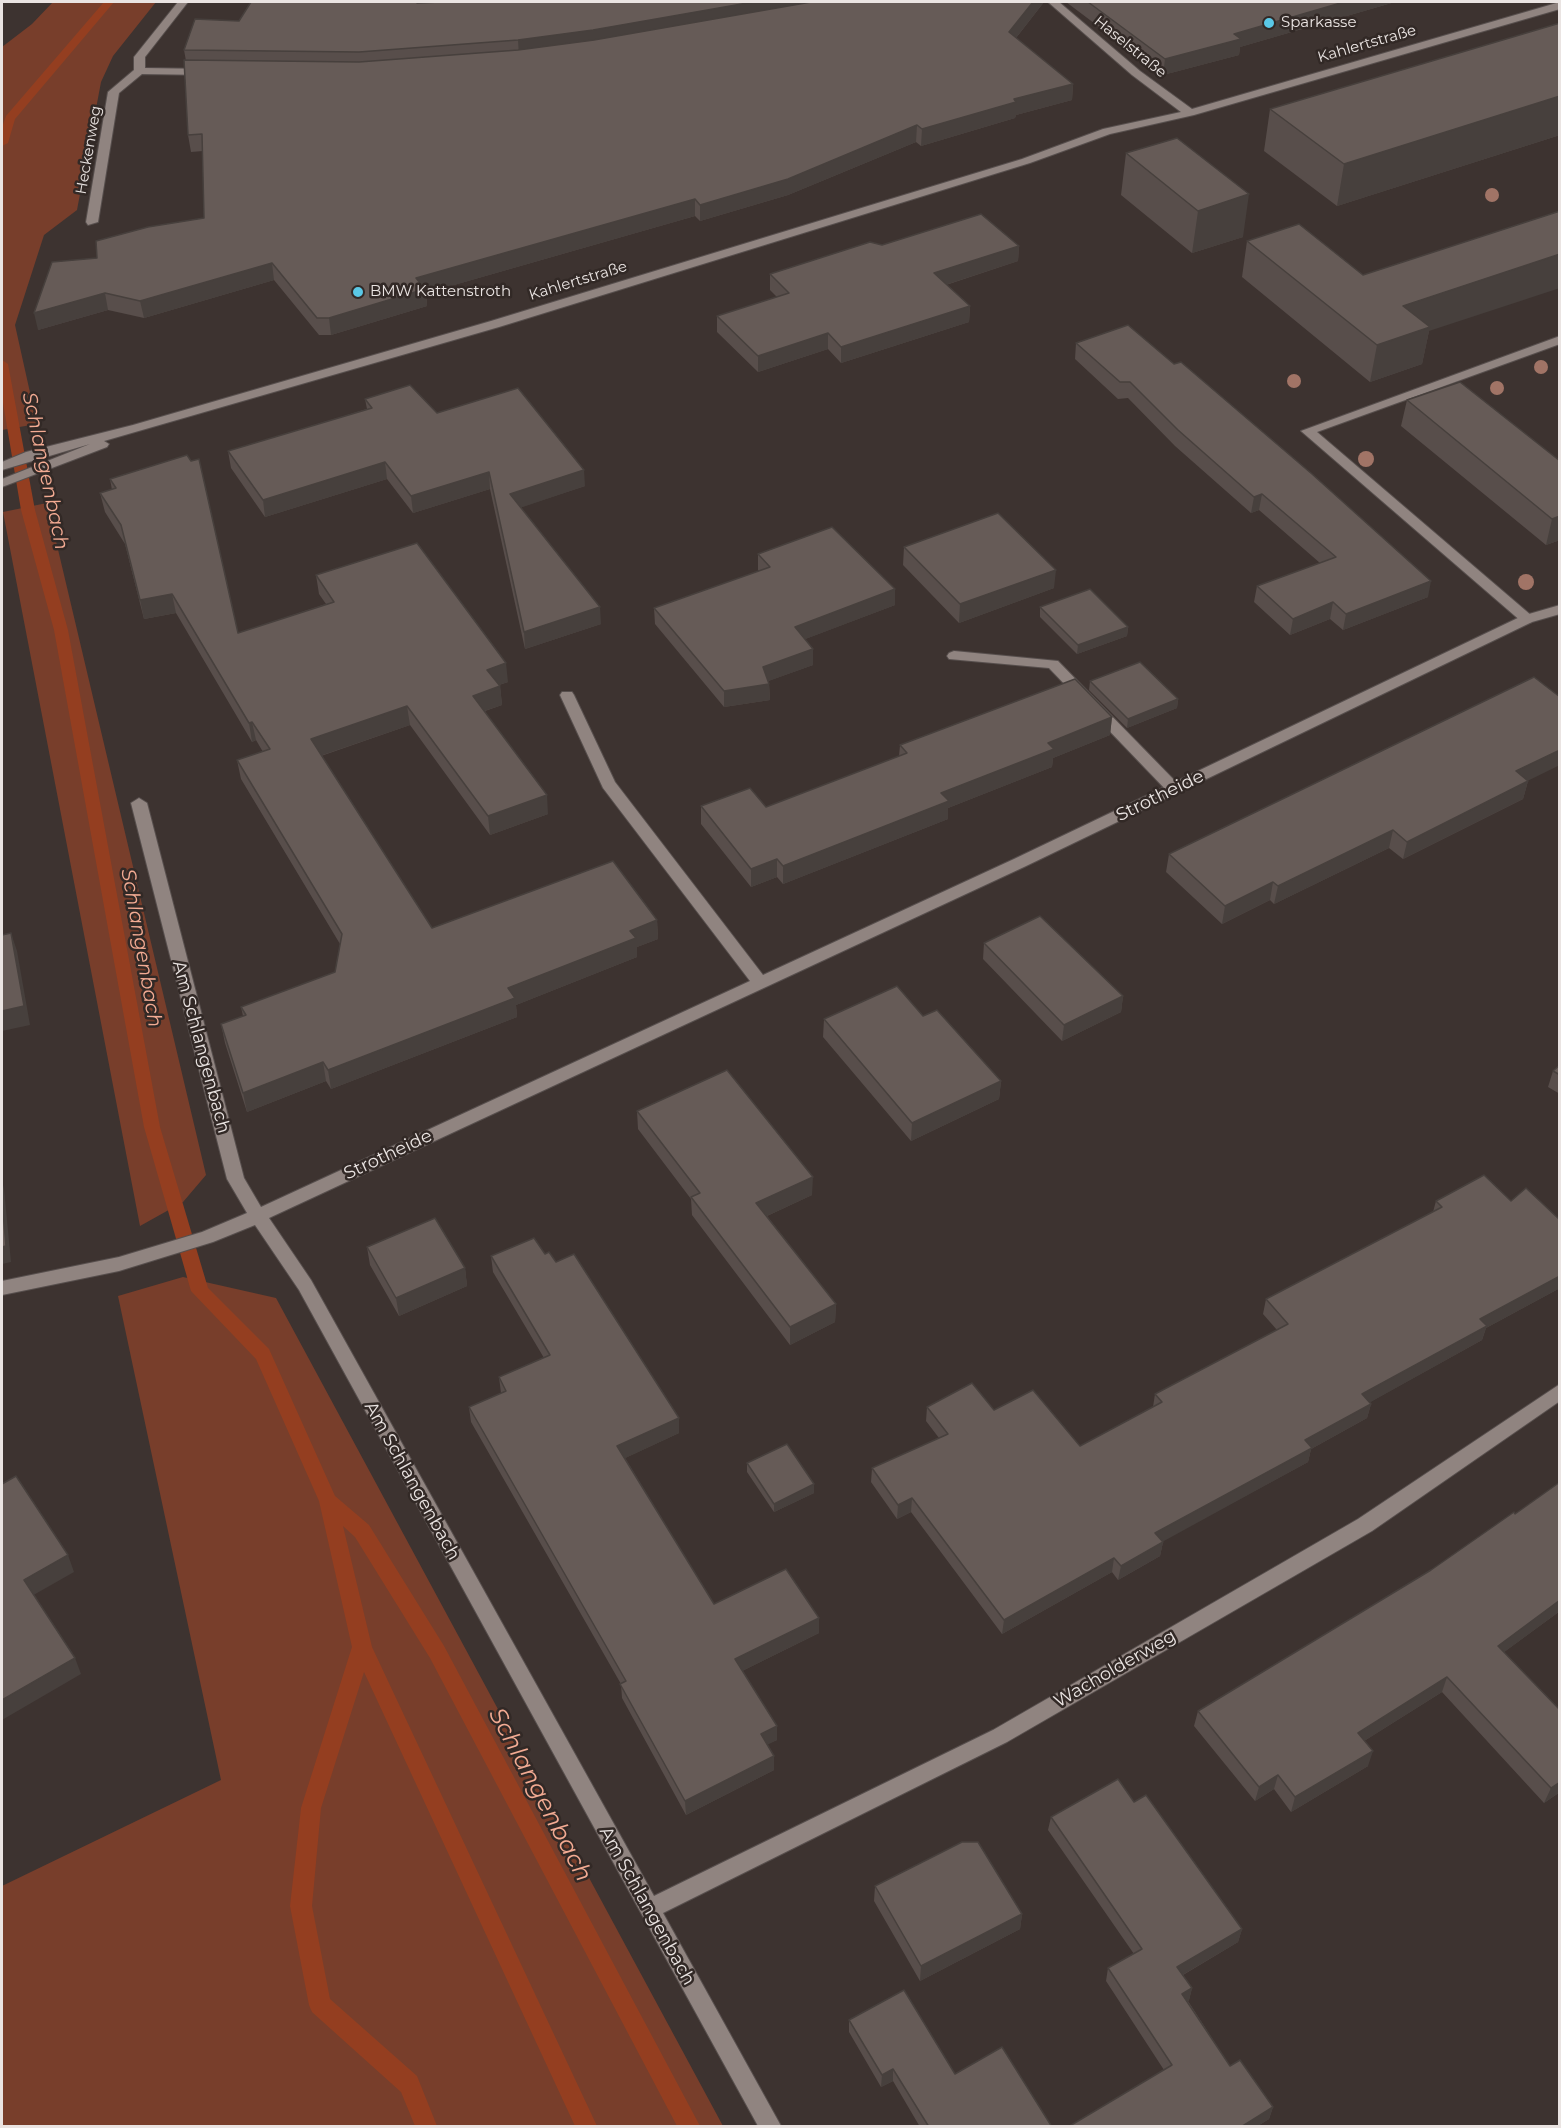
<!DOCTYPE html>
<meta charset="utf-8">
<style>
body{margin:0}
#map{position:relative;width:1561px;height:2128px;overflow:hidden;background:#3d3330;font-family:Montserrat,sans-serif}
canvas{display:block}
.frame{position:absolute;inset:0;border:3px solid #eae4e2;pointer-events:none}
</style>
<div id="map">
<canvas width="1561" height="2128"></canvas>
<div class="frame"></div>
</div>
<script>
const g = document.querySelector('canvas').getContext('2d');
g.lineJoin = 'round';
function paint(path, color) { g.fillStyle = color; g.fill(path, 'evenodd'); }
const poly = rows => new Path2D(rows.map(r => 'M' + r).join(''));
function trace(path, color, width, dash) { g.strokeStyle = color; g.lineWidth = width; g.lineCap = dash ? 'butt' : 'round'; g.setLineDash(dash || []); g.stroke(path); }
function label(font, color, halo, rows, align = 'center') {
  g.font = font + ' Montserrat,sans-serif'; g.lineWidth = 5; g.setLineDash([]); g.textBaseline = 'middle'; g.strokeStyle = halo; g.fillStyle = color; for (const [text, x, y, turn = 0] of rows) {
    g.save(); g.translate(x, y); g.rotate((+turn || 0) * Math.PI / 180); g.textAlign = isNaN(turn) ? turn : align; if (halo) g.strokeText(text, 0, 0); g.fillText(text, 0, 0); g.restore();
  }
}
paint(poly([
 [53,2,156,2,113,56,101,82,77,210,44,235,15,325,37,424,2,430,2,47,32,24],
 [47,503,206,1175,183,1202,140,1226,3,512],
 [183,1277,276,1298,723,2126,2,2126,2,1886,221,1780,118,1296]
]), '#783e2b');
paint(poly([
 [104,2,114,2,15,119,8,143,2,146,2,127,6,116,104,2],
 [2,360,8,364,35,510,68,630,160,1127,208,1288,269,1349,335,1496,369,1525,444,1646,700,2126,677,2126,430,1658,355,1537,343,1526,372,1647,597,2126,575,2126,364,1672,321,1808,312,1906,330,1999,417,2076,437,2126,415,2126,401,2092,312,2012,309,2005,290,1906,301,1808,352,1647,319,1501,256,1359,191,1291,144,1127,54,630,21,510,2,397,2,360]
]), '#943e20');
const service = poly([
 [1560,336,1560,344,1317,432,1532,616,1532,622,1527,623,1522,622,1301,431,1560,336],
 [954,651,1058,661,1179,785,1181,789,1179,793,1169,793,1049,668,949,659,947,656,949,653,954,651]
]);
const minor = poly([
 [178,2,188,2,145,57,145,68,207,69,213,72,207,75,142,74,119,93,98,222,88,225,86,222,108,92,134,70,134,57,178,2],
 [1048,2,1059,2,1140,71,1192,109,1560,2,1560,9,1194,115,1110,134,1030,163,499,327,104,441,109,444,107,447,2,487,2,479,90,444,2,470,2,462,26,452,133,425,491,321,1022,159,1103,129,1181,112,1132,75,1048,2],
 [1560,605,1560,614,1532,622,1024,867,269,1218,311,1280,654,1896,993,1730,1358,1519,1560,1384,1560,1401,1372,1531,1007,1742,663,1913,781,2126,758,2126,299,1290,255,1225,213,1242,119,1271,2,1295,2,1281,119,1257,202,1232,247,1213,227,1179,131,803,139,798,147,803,244,1178,261,1207,750,981,603,788,560,695,562,692,572,692,574,695,615,782,763,975,1014,859,1522,616,1560,605]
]);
trace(service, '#574f4d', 2);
trace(minor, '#574f4d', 2);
paint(service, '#908480');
paint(minor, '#908480');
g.fillStyle = '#a17466';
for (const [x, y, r] of [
 [1492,195,7],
 [1541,367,7],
 [1294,381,7],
 [1497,388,7],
 [1366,459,8],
 [1526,582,8]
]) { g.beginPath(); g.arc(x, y, r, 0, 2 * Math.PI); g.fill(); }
paint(poly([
 [251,2,419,2,419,3,1044,2,1016,38,1073,84,1072,100,1016,115,1015,118,921,146,916,142,788,195,700,221,695,216,426,293,427,306,331,335,319,335,274,280,144,318,108,310,38,330,97,258,204,218,203,151,191,152,188,135,186,61,184,50,239,21],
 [1066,2,1395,2,1240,47,1239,55,1163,75],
 [1560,23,1560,135,1337,206,1264,151,1270,109],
 [1126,153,1243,237,1192,253,1121,195],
 [1247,241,1429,331,1422,364,1370,382,1242,277],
 [882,245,1019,246,1018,261,946,285,970,306,969,322,841,363,828,349,758,372,717,332,717,316,777,297,770,290,770,274],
 [1076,343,1428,597,1343,630,1330,619,1290,635,1254,602,1257,586,1320,563,1259,510,1251,513,1175,446,1128,398,1118,399,1075,359],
 [365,399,437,413,585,486,521,507,601,624,525,649,490,489,413,513,387,479,265,517,231,468,228,451,367,409],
 [1407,400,1560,461,1560,540,1546,545,1401,426],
 [110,479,238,633,326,604,319,594,316,575,508,682,499,685,500,686,502,705,485,711,548,814,490,835,410,725,321,756,432,928,657,920,658,939,637,947,637,957,516,1005,517,1017,331,1089,326,1081,247,1112,225,1043,221,1024,243,1016,241,1007,335,972,340,944,241,779,237,760,263,752,256,740,252,742,176,613,144,619,125,544,105,512,100,493,112,490],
 [904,547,1054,588,959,623,903,565],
 [758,554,895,589,895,605,805,639,813,665,768,681,769,684,770,700,724,707,655,624,654,608,759,571,758,570],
 [1040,607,1128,627,1127,636,1077,654,1040,617],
 [1090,681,1178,699,1177,708,1127,728,1089,690],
 [1112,717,1110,735,1053,758,1052,767,948,808,948,819,783,884,777,877,751,887,701,824,701,806,766,807,899,756,900,745],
 [1528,781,1523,799,1403,859,1389,848,1274,904,1270,900,1222,924,1166,872,1169,854],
 [984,943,1123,996,1121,1012,1062,1041,983,959],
 [923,1016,1001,1081,999,1099,911,1141,823,1037,824,1019],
 [1560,1065,1560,1094,1548,1087,1553,1071],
 [637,1111,812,1195,767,1216,836,1304,835,1322,790,1345,692,1215,691,1199,638,1129],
 [1436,1201,1511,1201,1560,1220,1560,1288,1486,1328,1482,1340,1370,1402,1371,1404,1367,1418,1311,1449,1308,1462,1162,1541,1163,1542,1160,1556,1118,1580,1112,1572,1002,1634,911,1512,897,1519,871,1482,872,1468,939,1438,926,1421,927,1407,994,1410,1080,1446,1153,1407,1155,1394,1277,1330,1263,1314,1266,1299,1433,1212],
 [367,1247,465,1268,467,1286,399,1316,370,1265],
 [545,1254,679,1433,625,1458,714,1604,819,1618,819,1633,742,1671,777,1740,767,1744,774,1770,686,1815,622,1698,621,1684,471,1422,469,1407,501,1393,499,1377,544,1358,493,1272,491,1256],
 [747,1463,814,1493,774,1512,747,1472],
 [1560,1482,1560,1611,1504,1652,1560,1792,1544,1803,1442,1692,1364,1741,1368,1766,1291,1812,1274,1789,1255,1801,1194,1726,1198,1711,1431,1570,1515,1514],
 [1134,1802,1242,1929,1238,1942,1183,1975,1192,1988,1189,2000,1188,2001,1230,2066,1273,2107,1269,2119,1256,2127,1068,2127,1164,2070,1106,1981,1108,1968,1134,1954,1048,1830,1051,1817],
 [875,1886,1022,1914,1020,1929,920,1981,874,1901],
 [849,2020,955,2074,1052,2127,920,2127,893,2081,881,2087,849,2032]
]), '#584e4b');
paint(poly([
 [753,2,843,2,519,56,518,40],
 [1033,2,1044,2,1008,48,1009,32],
 [1344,2,1395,2,1240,47,1239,55,1163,75,1165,59,1234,34],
 [1073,84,1072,100,1016,115,1015,118,921,146,922,129,1014,99],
 [1560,96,1560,135,1337,206,1344,164],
 [917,125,916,142,788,195,700,221,700,205],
 [1249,194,1243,237,1192,253,1198,211],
 [695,199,695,216,426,293,427,306,331,335,329,318,416,278],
 [1019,246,1018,261,933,289,934,273],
 [1560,254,1560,288,1429,331,1422,364,1370,382,1377,345,1403,306],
 [272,263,274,280,144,318,140,301],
 [105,293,108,310,38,330,34,313],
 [970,306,969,322,841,363,841,347],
 [828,333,828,349,758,372,758,356],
 [385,462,387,479,265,517,263,500],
 [584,470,585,486,511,511,510,494],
 [489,472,490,489,413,513,411,496],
 [1262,494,1259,510,1251,513,1254,497],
 [1560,516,1560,540,1546,545,1552,519],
 [1056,570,1054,588,959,623,960,604],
 [1431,581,1428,597,1343,630,1346,614],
 [895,589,895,605,795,643,795,627],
 [172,594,176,613,144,619,140,600],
 [1333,602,1330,619,1290,635,1293,619],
 [600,607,601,624,525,649,524,632],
 [1128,627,1127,636,1077,654,1078,645],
 [813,649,813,665,763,683,763,667],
 [506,663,508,682,489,688,487,670],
 [769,684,770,700,724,707,724,691],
 [500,686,502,705,475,714,473,696],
 [1178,699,1177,708,1127,728,1128,719],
 [407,706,410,725,314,758,311,739],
 [1112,717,1110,735,1053,758,1052,767,948,808,948,819,783,884,783,866,1048,743],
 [252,722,256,740,252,742,249,723],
 [1560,750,1560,765,1511,789,1516,771],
 [1528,781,1523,799,1403,859,1407,842],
 [547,795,548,814,490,835,488,816],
 [1393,830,1389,848,1274,904,1278,886],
 [777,859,777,877,751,887,751,869],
 [1273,882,1270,900,1222,924,1225,906],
 [657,920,658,939,637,947,637,957,516,1005,517,1017,331,1089,328,1070,508,988,630,931],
 [11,933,17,951,30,1025,2,1031,2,1011],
 [1123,996,1121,1012,1062,1041,1064,1025],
 [323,1062,326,1081,247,1112,243,1093],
 [1001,1081,999,1099,911,1141,912,1123],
 [813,1177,812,1195,756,1221,756,1203],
 [2,1181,4,1189,11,1262,2,1264],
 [465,1268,467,1286,399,1316,396,1298],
 [1560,1276,1560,1288,1486,1328,1482,1340,1358,1409,1362,1394,1480,1319],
 [836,1304,835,1322,790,1345,790,1327],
 [1371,1404,1367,1418,1311,1449,1308,1462,1153,1547,1155,1533,1305,1440],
 [679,1418,679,1433,619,1461,617,1446],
 [814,1484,814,1493,774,1512,774,1504],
 [912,1498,911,1512,897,1519,898,1505],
 [1163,1542,1160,1556,1118,1580,1121,1566],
 [68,1555,74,1572,30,1597,24,1580],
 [1114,1558,1112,1572,1002,1634,1004,1620],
 [1560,1600,1560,1611,1492,1661,1498,1646],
 [819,1618,819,1633,736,1674,735,1659],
 [75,1658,81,1674,2,1720,2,1700],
 [1447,1677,1442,1692,1353,1748,1358,1733],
 [777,1726,777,1740,761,1748,761,1734],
 [1373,1751,1368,1766,1291,1812,1295,1797],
 [774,1756,774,1770,686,1815,685,1801],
 [1278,1775,1274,1789,1255,1801,1259,1787],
 [1560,1782,1560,1792,1544,1803,1551,1788],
 [1022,1914,1020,1929,920,1981,921,1966],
 [1242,1929,1238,1942,1174,1980,1177,1967],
 [1192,1988,1189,2000,1179,2006,1182,1994],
 [893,2069,893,2081,881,2087,882,2075],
 [1273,2107,1269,2119,1256,2127,1241,2127]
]), '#47403d');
const building = poly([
 [251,2,417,2,417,3,441,2,753,2,593,30,518,40,359,52,184,50,195,19,239,21,251,2],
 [811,2,1033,2,1009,32,1073,84,1014,99,1016,102,922,129,917,125,788,179,700,205,695,199,416,278,425,289,329,318,317,318,272,263,140,301,105,293,34,313,52,262,97,258,96,241,148,227,204,218,202,134,188,135,184,60,359,62,518,50,594,40,811,2],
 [1088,2,1344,2,1234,34,1241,39,1165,59,1088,2],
 [1560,23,1560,96,1344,164,1270,109,1560,23],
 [1177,138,1249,194,1198,211,1126,153,1177,138],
 [1560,211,1560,254,1403,306,1430,327,1377,345,1247,241,1299,224,1363,275,1560,211],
 [981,214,1019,246,934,273,970,306,841,347,828,333,758,356,717,316,789,293,770,274,870,242,882,245,981,214],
 [1128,325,1174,364,1181,362,1312,474,1431,581,1346,614,1333,602,1293,619,1257,586,1336,557,1262,494,1254,497,1178,430,1130,382,1120,382,1076,343,1128,325],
 [1460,382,1560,461,1560,516,1552,519,1407,400,1460,382],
 [410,385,437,413,518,388,584,470,510,494,600,607,524,632,489,472,411,496,385,462,263,500,228,451,372,408,365,399,410,385],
 [187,455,191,461,199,459,238,633,334,602,316,575,417,543,506,663,487,670,500,686,473,696,547,795,488,816,407,706,311,739,432,928,613,861,657,920,630,931,636,938,508,988,515,998,328,1070,323,1062,243,1093,221,1024,246,1015,241,1007,335,972,342,934,237,760,270,749,252,722,249,723,172,594,140,600,121,525,100,493,116,488,110,479,187,455],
 [998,513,1056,570,960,604,904,547,998,513],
 [832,527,895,589,795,627,813,649,763,667,769,684,724,691,654,608,770,567,758,554,832,527],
 [1090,589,1128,627,1078,645,1040,607,1090,589],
 [1140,662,1178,699,1128,719,1090,681,1140,662],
 [1534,677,1560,697,1560,750,1516,771,1528,781,1407,842,1393,830,1278,886,1273,882,1225,906,1169,854,1534,677],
 [1075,679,1112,717,1048,743,1054,749,941,793,949,801,783,866,777,859,751,869,701,806,750,788,766,807,907,753,900,745,1075,679],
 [1040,916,1123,996,1064,1025,984,943,1040,916],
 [11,933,24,1006,2,1011,2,935,11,933],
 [897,986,923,1016,937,1010,1001,1081,912,1123,824,1019,897,986],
 [1560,1065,1560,1075,1553,1071,1560,1065],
 [727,1070,813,1177,756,1203,836,1304,790,1327,691,1197,700,1193,637,1111,727,1070],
 [1484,1175,1511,1201,1526,1188,1560,1220,1560,1276,1480,1319,1487,1326,1362,1394,1371,1404,1305,1440,1312,1448,1155,1533,1163,1542,1121,1566,1114,1558,1004,1620,912,1498,898,1505,872,1468,948,1434,927,1407,972,1383,994,1410,1033,1390,1080,1446,1162,1402,1155,1394,1288,1324,1266,1299,1442,1207,1436,1201,1484,1175],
 [2,1201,6,1246,2,1247,2,1201],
 [435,1218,465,1268,396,1298,367,1247,435,1218],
 [534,1238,545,1254,549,1252,556,1262,574,1254,679,1418,617,1446,714,1604,786,1569,819,1618,735,1659,777,1726,761,1734,774,1756,685,1801,620,1684,626,1681,469,1407,506,1391,499,1377,550,1355,491,1256,534,1238],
 [787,1444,814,1484,774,1504,747,1463,787,1444],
 [16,1476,68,1555,24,1580,75,1658,2,1700,2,1484,16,1476],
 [1560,1482,1560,1600,1498,1646,1560,1710,1560,1782,1551,1788,1447,1677,1358,1733,1373,1751,1295,1797,1278,1775,1259,1787,1198,1711,1431,1570,1514,1512,1515,1514,1560,1482],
 [1118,1779,1134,1802,1146,1795,1242,1929,1177,1967,1192,1988,1182,1994,1230,2066,1240,2060,1273,2107,1241,2127,1068,2127,1172,2065,1108,1968,1142,1949,1051,1817,1118,1779],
 [962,1842,978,1842,1022,1914,921,1966,875,1886,962,1842],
 [904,1990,955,2074,1002,2047,1052,2127,929,2127,893,2069,882,2075,849,2020,904,1990]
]);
paint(building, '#665b57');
trace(building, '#47403d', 1.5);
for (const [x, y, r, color] of [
 [1269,23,6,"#5ac8e6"],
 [358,292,6,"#5ac8e6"]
]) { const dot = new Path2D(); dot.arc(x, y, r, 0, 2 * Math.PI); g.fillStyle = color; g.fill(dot); trace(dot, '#322926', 2); }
label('15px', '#eae4e2', '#322926', [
 ["Sparkasse",1281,23],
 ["BMW Kattenstroth",370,292]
], 'left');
label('15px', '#eae4e2', '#322926', [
 ["Kahlertstraße",1367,44,-16],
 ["Haselstraße",1130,47,39],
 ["Heckenweg",89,150,-80],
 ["Kahlertstraße",578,281,-17]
]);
label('18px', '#eae4e2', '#322926', [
 ["Strotheide",1160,796,-26],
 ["Am Schlangenbach",201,1047,75],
 ["Strotheide",388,1155,-25],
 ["Am Schlangenbach",412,1481,61],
 ["Wacholderweg",1115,1669,-30],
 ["Am Schlangenbach",647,1906,61]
]);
label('italic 20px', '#f3ab93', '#322926', [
 ["Schlangenbach",45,471,78],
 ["Schlangenbach",141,948,80]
]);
label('italic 24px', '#f3ab93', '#322926', [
 ["Schlangenbach",540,1795,62]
]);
</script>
